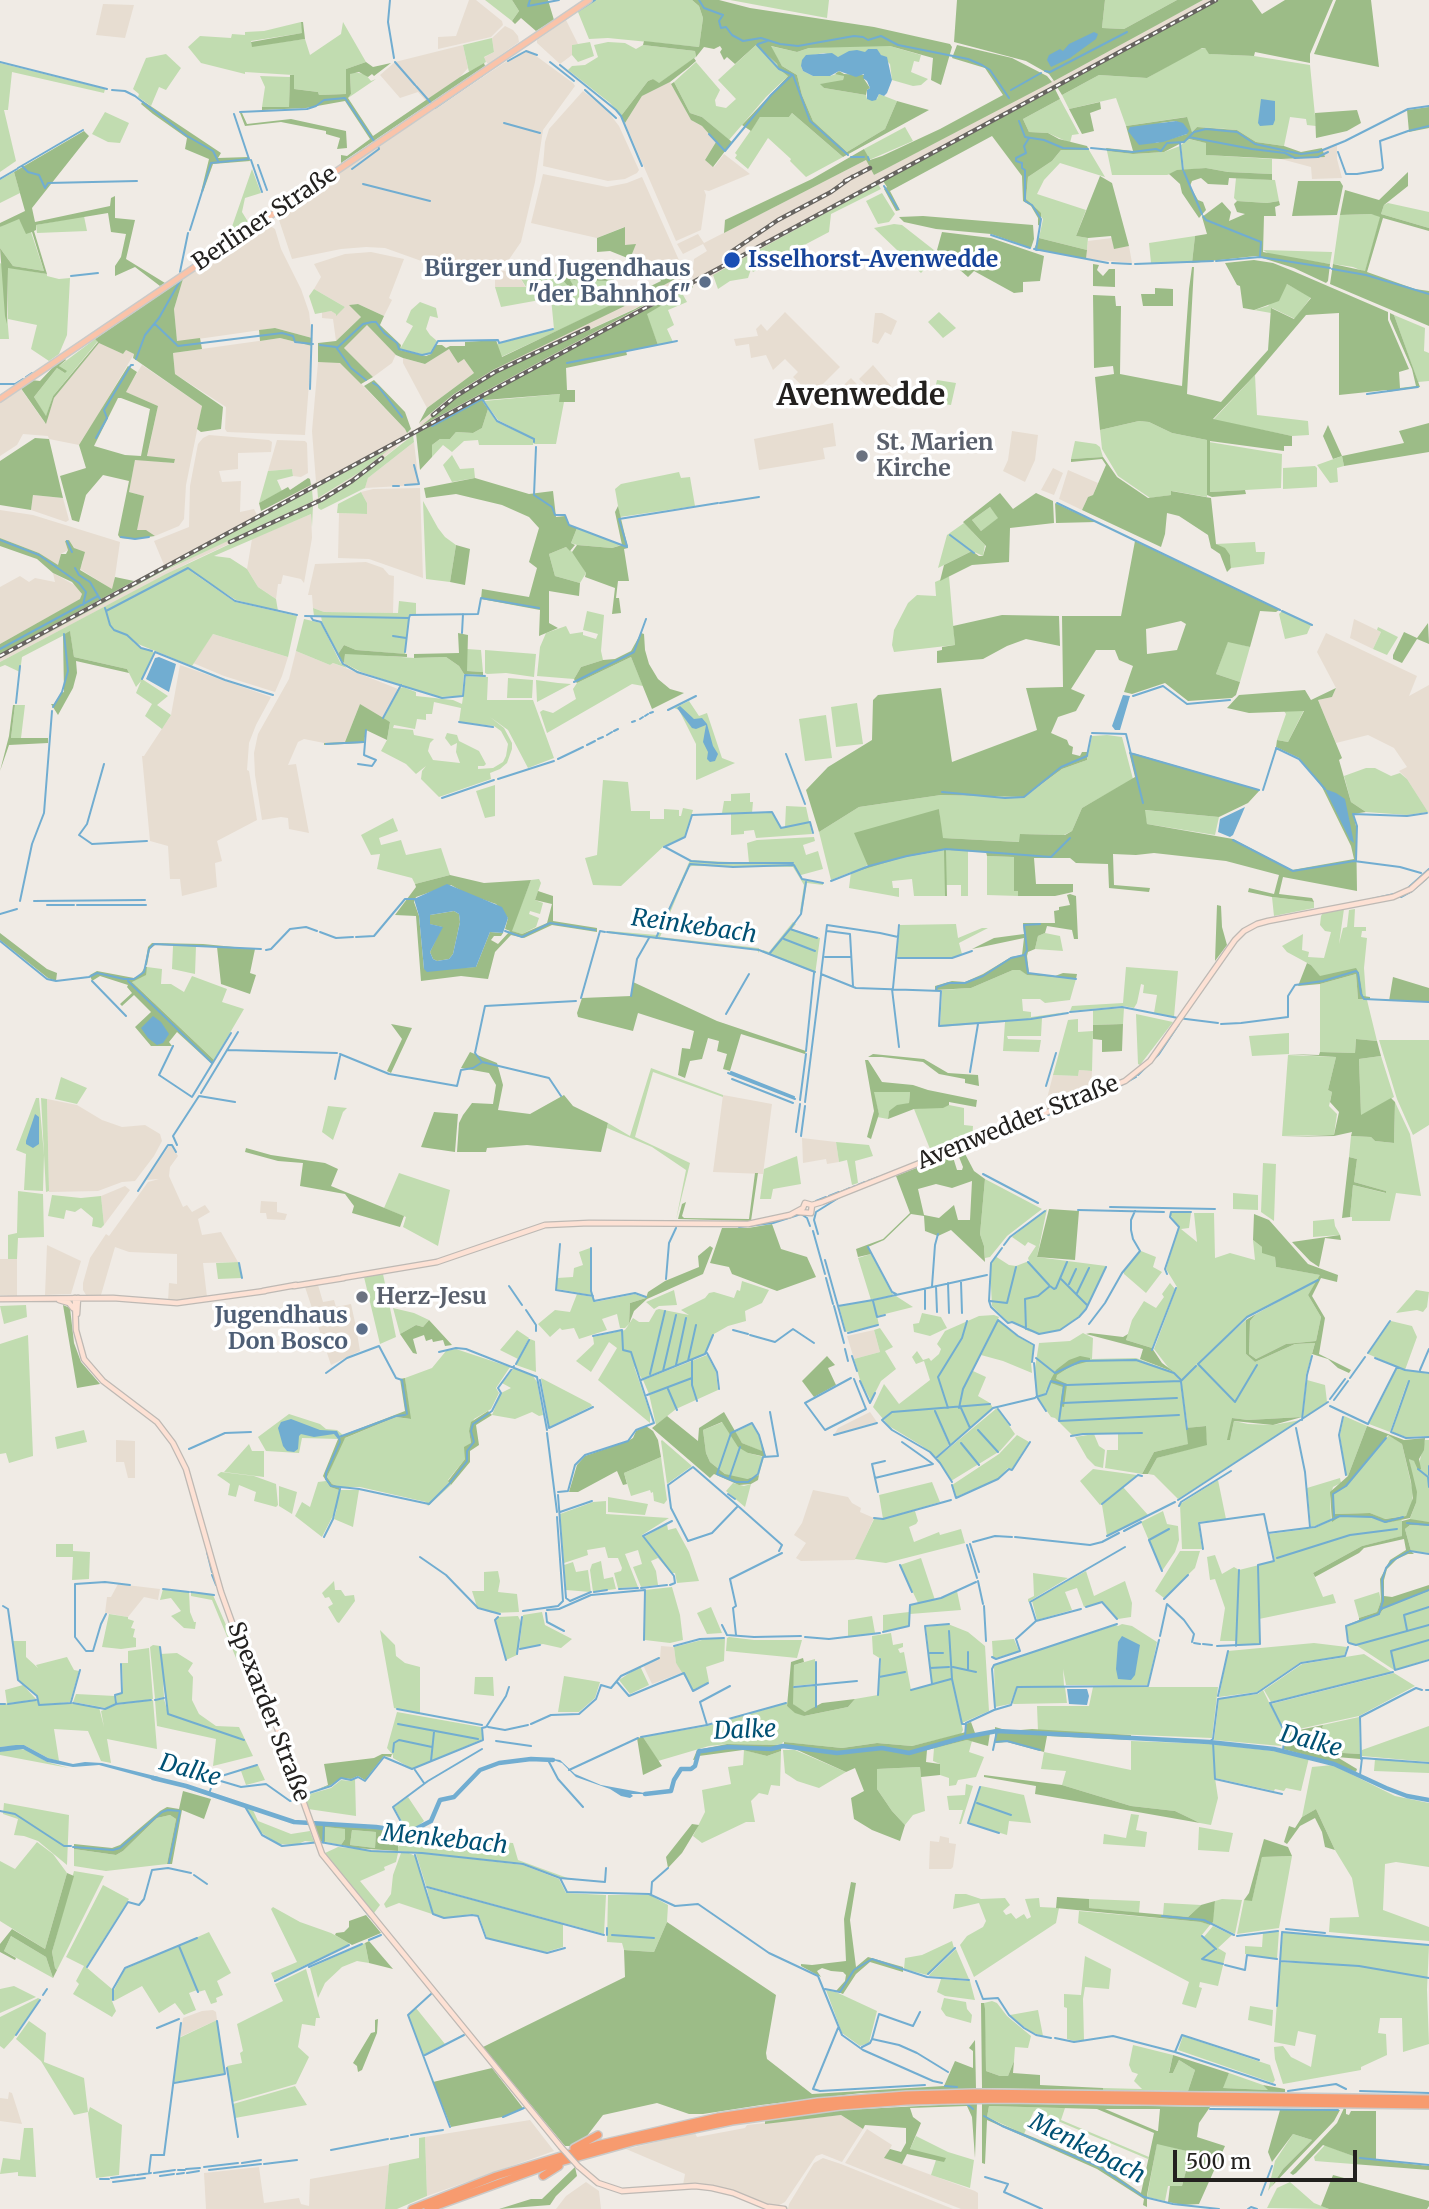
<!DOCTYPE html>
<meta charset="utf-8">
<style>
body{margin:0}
#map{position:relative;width:1429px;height:2209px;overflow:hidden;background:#f0ebe5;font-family:Merriweather,serif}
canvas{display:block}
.scale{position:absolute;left:1173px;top:2150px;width:184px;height:32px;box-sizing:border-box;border:4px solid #23211f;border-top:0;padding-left:9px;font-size:21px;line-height:24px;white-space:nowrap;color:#23211f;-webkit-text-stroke:5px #fff;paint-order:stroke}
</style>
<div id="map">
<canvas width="1429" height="2209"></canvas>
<div class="scale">500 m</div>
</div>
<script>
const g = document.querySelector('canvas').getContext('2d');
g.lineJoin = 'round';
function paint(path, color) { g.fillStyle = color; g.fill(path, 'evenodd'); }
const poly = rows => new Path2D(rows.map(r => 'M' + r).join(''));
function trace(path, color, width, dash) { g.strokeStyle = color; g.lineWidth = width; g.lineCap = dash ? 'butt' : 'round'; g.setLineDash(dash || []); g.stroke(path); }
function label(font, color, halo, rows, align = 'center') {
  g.font = font + ' Merriweather,serif'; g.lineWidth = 7; g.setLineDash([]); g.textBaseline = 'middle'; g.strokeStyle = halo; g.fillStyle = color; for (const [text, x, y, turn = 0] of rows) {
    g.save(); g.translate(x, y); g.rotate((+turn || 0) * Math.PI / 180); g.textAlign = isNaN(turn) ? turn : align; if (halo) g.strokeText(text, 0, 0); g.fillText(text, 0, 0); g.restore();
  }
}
paint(poly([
 [469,0,476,0,502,21,503,25,491,37,438,49,438,37,456,36],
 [1203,0,1219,0,829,210,697,285,689,271,693,269,694,259,707,251,703,244,683,254,677,244,698,234,704,243,866,160,874,175],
 [103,4,134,5,125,38,96,35],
 [566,20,578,44,572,45,572,55,560,64,537,43,537,40],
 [505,26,513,30,518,36,519,42,488,64,483,58,494,52,492,38],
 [463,45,468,68,460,77,426,101,418,92,400,98,380,75,395,62],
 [528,50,573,83,575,86,543,130,535,182,521,242,508,261,489,268,445,267,427,263,385,248,366,247,341,249,292,259,278,217,283,212,283,210,519,53],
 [670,82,691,120,702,126,716,142,705,160,714,167,724,154,750,174,709,191,704,190,706,195,701,230,676,241,625,123,642,96],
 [583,91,605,108,619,126,639,170,637,173,625,179,608,181,543,166,545,142,549,129],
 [1337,143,1337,159,1342,178,1312,179,1311,167,1281,159,1324,157,1322,149],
 [543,174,607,187,627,183,642,177,682,267,668,275,645,276,644,264,634,265,635,261,630,259,635,245,625,245,624,227,597,238,531,223],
 [267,224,275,229,281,249,301,289,309,312,312,338,275,328,177,342,174,309,183,279],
 [1112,238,1114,248,1129,246,1132,263,1086,259,1088,241],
 [371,252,404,259,389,298,392,300,384,316,358,304,350,305,361,317,336,341,333,319,322,318,322,312,331,311,337,314,345,307,314,289,321,277,314,264,345,254],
 [503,271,516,271,526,288,495,287,495,275],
 [686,273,689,279,636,308,495,373,456,397,425,423,690,281,692,285,416,433,415,429,421,426,419,423,473,381,534,348,632,302],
 [785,312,840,367,812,395,793,377,798,372,785,359,773,370,766,355,751,358,749,344,736,346,734,339,758,336,756,329,761,324,767,331],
 [875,313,882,313,897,321,891,335,885,332,878,344,872,342],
 [367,325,396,354,392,363,373,377,344,348],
 [280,338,312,346,305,435,227,432,225,429,226,407,175,374,173,353],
 [99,342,123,354,126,350,134,354,82,442,79,445,49,439,48,436,23,434,17,445,0,456,0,403,21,389,45,423,54,398],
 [448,349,464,359,474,373,427,408,403,363,403,358,425,364],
 [318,362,340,362,405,429,407,433,413,430,414,434,395,444,397,447,378,462,326,499,190,562,0,662,0,654,164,565,154,541,189,527,190,486,198,444,203,438,209,435,269,440,272,442,271,452,238,453,238,469,219,471,222,482,241,481,240,512,254,509,257,515,316,482,312,431],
 [385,451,360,472,324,495,189,559,65,623],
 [142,365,202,406,186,485,184,519,179,526,155,536,136,530,143,496,129,492,135,459,173,463,175,459,147,457,158,406,125,392],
 [873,365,891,386,888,392,879,396,859,379],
 [851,378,873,401,821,408,821,407],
 [833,423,836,446,823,448,825,459,759,470,754,439],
 [1012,431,1038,435,1035,460,1025,482,1003,471,1008,460],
 [277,440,305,441,307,443,308,473,301,477,293,476,292,469,268,471],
 [414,442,419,485,365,488,368,478],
 [1053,468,1063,473,1054,495,1041,490],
 [1068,470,1098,483,1093,495,1088,497,1082,510,1059,499],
 [420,488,423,578,369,559,338,558,339,513,367,514,367,503,361,492,373,489],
 [33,495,63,498,69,520,66,522,31,510],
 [0,510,33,515,120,542,113,590,80,569,83,561,69,540,68,550,61,554,58,566,39,553,0,538],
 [311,514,312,538,304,583,301,579,283,575,281,584,278,584,276,599,258,587,247,569,252,539],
 [366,562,383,568,389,575,394,576,393,613,324,612,313,608,312,595,308,595,315,564],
 [53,573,78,587,82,594,81,599,0,644,0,587,20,576,29,582,35,578,55,582],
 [1354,619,1381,632,1373,649,1350,638],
 [1326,633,1417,676,1409,696,1429,685,1429,814,1407,779,1399,771,1407,767,1394,748,1368,735,1336,743,1318,700,1332,697,1336,688,1317,652],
 [213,634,288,657,282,676,275,692,224,676,193,663],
 [296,651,330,665,333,663,398,689,382,719,360,704,345,742,324,743,304,739,298,742,288,765,296,764,309,833,289,829,288,818,281,817,262,820,255,775,254,753,258,734,289,679],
 [180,665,271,697,256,725,249,743,247,770,249,771,257,820,217,841,222,861,215,863,217,887,182,896,180,879,170,879,168,846,150,841,142,756,144,756,171,715],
 [1079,1070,1092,1071,1091,1092,1044,1110,1053,1075,1078,1076],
 [723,1095,772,1104,763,1174,713,1172],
 [47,1099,77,1105,102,1120,122,1127,145,1125,160,1134,162,1141,154,1156,135,1181,122,1182,98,1191,49,1192],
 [802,1138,836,1142,839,1162,827,1164,826,1159,803,1163],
 [169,1146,172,1146,178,1156,170,1167,169,1176,183,1207,187,1205,192,1212,205,1205,210,1212,198,1219,202,1235,221,1232,238,1262,203,1263,207,1297,168,1301,169,1283,177,1284,177,1254,129,1252,115,1247,101,1295,86,1295,83,1290,83,1283,90,1258,106,1234,109,1236,148,1182,159,1179,146,1180],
 [125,1186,130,1190,104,1225,101,1196],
 [261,1201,277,1202,277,1212,287,1214,285,1220,267,1219,266,1213,260,1213],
 [47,1245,81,1261,71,1294,45,1295],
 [0,1259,17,1259,17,1296,0,1295],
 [318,1285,323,1302,334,1300,336,1307,351,1304,356,1327,360,1351,331,1365,305,1287],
 [874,1330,880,1352,854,1359,847,1336],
 [870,1412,877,1422,834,1435,838,1428],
 [116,1440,135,1441,135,1478,128,1478,124,1462,116,1462],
 [813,1490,848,1497,852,1503,861,1508,860,1512,874,1518,855,1560,801,1561,796,1558,806,1543,794,1535,802,1523],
 [118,1584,160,1589,158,1600,144,1597,128,1617,105,1613,107,1597,111,1597],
 [661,1646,674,1647,676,1663,684,1672,652,1684,643,1665,660,1658],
 [940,1836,949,1838,949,1843,956,1844,953,1867,951,1869,929,1869,930,1841,939,1842],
 [213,2010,216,2012,217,2020,180,2037,183,2018,202,2011],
 [9,2092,12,2093,22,2124,0,2121,0,2098,8,2099],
 [841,2115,863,2129,842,2162,822,2154,816,2156,785,2202,776,2207,725,2188,702,2185,683,2185,685,2174,626,2149,695,2133,697,2137,745,2128,747,2125],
 [530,2120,554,2151,427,2196,425,2137],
 [867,2129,892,2145,885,2158,975,2191,978,2193,978,2209,961,2209,845,2163],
 [823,2158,841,2164,953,2209,788,2209,789,2204,814,2163],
 [389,2165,385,2209,206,2209,204,2173,259,2167,264,2203,299,2198,301,2204,309,2206,310,2179],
 [586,2182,599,2191,601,2209,556,2209,566,2196]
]), '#e7ddd1');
paint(poly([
 [485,0,512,0,519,11,512,21],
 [596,0,692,0,699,6,703,18,699,47,608,38,589,39,578,12],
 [730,0,829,0,827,18],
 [1105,0,1177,0,1124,29,1102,28],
 [301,22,303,33,251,41,252,46,305,39,310,55,341,34,343,22,366,62,346,69,346,94,319,95,318,92,294,89,293,75,245,72,245,74,201,63,188,47,200,36,231,38,232,34,245,35,245,32,264,31],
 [492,38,494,52,484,57,486,62,469,72,463,45],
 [590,42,594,56,578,62,572,55,572,45],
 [608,42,625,43,636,49,643,45,695,51,696,57,658,84,653,79,648,81,621,116,610,103,568,70,572,66,585,65,598,57,594,45],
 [756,45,789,75,766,97,729,140,702,117,690,113,674,82,696,62,720,90,715,100,716,106,726,108,736,99,718,80],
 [866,45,890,46,921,55,919,62,914,61,911,72,928,79,921,85,913,86,892,80,890,64,881,55,868,49,866,52,838,57,824,53,813,55,801,66,803,71,813,76,830,76,839,73,844,76,843,80,837,83,821,84,824,88,866,95,867,99,877,99,879,94,897,101,885,129,847,152,813,121,802,95,797,75,782,66,770,46,797,52,809,48],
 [1205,48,1210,54,1254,56,1310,65,1316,126,1307,125,1306,119,1290,117,1284,146,1256,142,1237,130,1227,129,1197,127,1192,132,1186,117,1126,126,1116,98,1069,109,1062,95,1099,75,1147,78,1198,49],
 [166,54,181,68,166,90,159,87,151,106,138,97,139,94,133,89,146,58],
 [0,63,105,89,104,93,12,72,8,110,4,110,16,161,0,172],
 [352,72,365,74,371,81,376,79,348,98,351,94,350,74],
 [260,76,290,77,289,107,262,107,265,87],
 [1060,99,1079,134,1072,135,1070,143,1048,133,1029,132,1023,119],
 [105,112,129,123,120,143,108,142,92,134],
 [792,113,843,157,806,177,790,161,791,159,768,138,748,169,735,158,737,155,735,153,760,117,789,117],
 [905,127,913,141,869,160,864,149],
 [1188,139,1207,143,1207,155,1272,159,1272,174,1228,172,1206,168,1184,170,1181,145],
 [1180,146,1183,170,1167,175,1112,175,1107,151,1133,154,1164,152],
 [1061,150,1089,150,1105,177,1060,163,1044,180,1037,194,1086,210,1076,236,1088,238,1087,250,1039,238,1043,219,1026,199,1028,177,1052,161],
 [252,169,261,193,245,198,242,212,250,225,227,241],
 [14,172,20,193,0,203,0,180],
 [1236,178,1275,180,1279,201,1267,203,1237,201,1234,198],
 [878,184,881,189,831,214,829,232,753,272,751,269,748,278,730,281,718,289,713,275],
 [882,193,895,214,889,222,878,224,866,201],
 [1388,203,1429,212,1429,228,1381,214,1384,205],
 [1371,214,1381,216,1365,272,1353,267,1333,264,1340,215],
 [84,216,87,231,37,233,36,225],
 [16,218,19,219,24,228,31,232,44,271,13,266,0,248,0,227],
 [894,224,902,225,939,254,921,273,874,228],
 [1195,236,1192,263,1151,263,1149,243],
 [1263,250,1332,252,1330,264,1271,255],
 [0,263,3,265,9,339,0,339],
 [8,267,47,274,47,276,59,279,70,278,67,335,59,354,49,361,31,349,37,325,8,319],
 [516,271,540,274,542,278,609,281,617,303,501,357,497,344,554,329,551,298,501,307,495,287,526,287],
 [1287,284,1311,297,1295,319,1272,308,1271,313,1254,310,1268,306],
 [314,289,345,307,336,316,336,314,331,311,315,314,309,296],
 [682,293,687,302,668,310,674,325,667,329,673,342,658,345,646,314],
 [420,302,436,308,438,318,430,316,426,329,430,335,437,341,430,353,426,355,400,349,413,326,406,322,411,310],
 [939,312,956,328,943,338,928,322],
 [1394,315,1425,328,1424,351,1429,353,1429,381,1418,382],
 [95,339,98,341,53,396,46,417,34,397,57,368,65,373,59,366],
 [1255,375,1257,415,1308,421,1309,435,1292,436,1213,420],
 [937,380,956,383,951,405,932,402],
 [560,394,560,402,564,402,556,444,534,444,534,441,533,445,479,445,478,440,464,441,452,452,443,445,432,457,432,445,440,439,450,439,456,432,473,433,482,428,488,409,497,422,534,439,498,420,484,401],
 [1139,421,1149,422,1172,433,1207,440,1207,497,1172,491,1171,495,1150,498,1118,476,1102,449,1100,430],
 [413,435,414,442,368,478,365,488,321,510,318,508,318,503,362,475],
 [1075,441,1096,444,1100,447,1103,457,1071,459],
 [1209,442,1282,454,1281,488,1210,492],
 [391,448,360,472,318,498,317,486],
 [452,455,460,469,474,468,475,478,452,482,443,465],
 [1342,456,1344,466,1337,468,1338,482,1330,483,1317,465],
 [1315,466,1317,468,1317,487,1283,489,1283,468],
 [292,469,293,476,277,480,282,491,259,503,268,471],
 [679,472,681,478,690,477,695,506,620,517,615,489,621,484],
 [312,489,313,501,164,571,0,659],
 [361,492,367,503,367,514,337,513,338,504],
 [423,501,438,528,445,537,456,545,450,582,426,579],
 [313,505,312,527,311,514,214,556,230,558,247,569,258,587,276,599,278,611,236,600,189,570,235,602,297,616,288,657,213,634,192,666,133,642,141,648,154,652,142,679,168,696,157,705,171,715,162,729,145,716,152,704,136,693,141,681,136,687,127,669,74,657,70,632,22,657,20,672,5,665,0,667,0,662,166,574],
 [990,507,999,518,981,531,972,520],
 [964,523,985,545,983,556,972,551,938,568,947,535],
 [577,528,621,545,612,548,577,545,571,543],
 [1255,542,1256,552,1265,552,1264,564,1231,568,1230,555,1216,544],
 [566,547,576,555,586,573,580,583,555,576,549,554],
 [949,576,955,645,894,652,892,645,894,630,908,603,917,595,936,596,935,582],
 [399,601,416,603,416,614,409,615,405,654,356,650,344,645,338,654,322,622,321,616,314,616,313,608,324,612,398,613],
 [587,611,604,615,601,651,603,660,581,667,574,679,537,676,540,647,546,633,566,626,570,634,583,632,583,635,596,639,598,634,583,630],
 [1282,611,1311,625,1307,634,1285,639,1279,614],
 [304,619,321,623,340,662,347,668,333,663,330,665,296,651],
 [1378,627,1398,637,1387,655,1373,649,1381,632,1377,630],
 [1228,641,1250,647,1240,682,1216,674],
 [467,649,481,650,483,672,467,671],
 [485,650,536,654,534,677,506,673,487,674,485,673],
 [348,653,414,658,446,657,459,666,464,674,462,696,437,697,361,672,344,663,345,654],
 [631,657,643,686,632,684,547,733,540,712,543,710,553,713,576,699,573,689,577,683],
 [466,676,488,677,487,700,533,700,554,758,528,768,508,730,490,717,504,728,512,743,512,749,507,763,500,769,490,773,491,779,439,797,421,779,422,771,426,766,416,774,406,764,381,751,387,740,390,722,383,719,400,688,403,687,416,692,416,696,453,700,462,704],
 [434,702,461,708,459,722,494,726,501,731,508,744,506,756,503,762,493,768,478,769,478,766,484,766,486,764,479,751,459,741,457,735,447,733,445,738,451,746,457,743,456,752,460,763,433,760,428,751,430,743,434,739,414,735,413,730,393,728,394,725,415,729,417,719,426,720,426,714,432,714],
 [508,678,533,680,532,698,507,698],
 [536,680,558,683,571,684,537,702],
 [689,701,699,716,707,713,722,758,735,763,699,779,696,780,696,744,679,710,674,708],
 [857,703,863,744,836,747,831,707],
 [15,705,25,705,21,738,11,738],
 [1304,710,1288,742,1277,740,1286,714,1284,711],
 [826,715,832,758,805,761,799,719],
 [1107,735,1122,737,1133,779,1082,808,1072,831,1064,835,1021,834,1020,842,942,838,939,809,862,869,901,858,945,850,945,896,914,896,912,879,892,881,893,888,899,888,899,897,849,888,851,872,831,880,819,832,859,807,941,795,1024,797,1062,769,1087,760,1092,736],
 [1366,768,1375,768,1391,776,1400,773,1407,779,1428,812,1407,815,1366,812,1351,802,1344,776],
 [603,780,628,782,631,811,650,811,650,819,664,819,664,809,679,810,679,816,681,816,683,808,693,810,685,837,664,846,621,886,593,885,585,858,597,855],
 [495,785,495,816,485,818,476,791],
 [750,793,750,802,753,802,752,813,772,812,781,829,789,826,785,827,786,806,806,807,812,834,756,838,754,830,744,831,744,834,731,835,731,813,722,813,724,801,731,801,731,794],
 [1144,810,1219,817,1215,835,1147,824],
 [393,818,398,831,379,838,381,845,401,840,406,855,441,848,450,875,415,884,412,878,377,869,380,854,371,855,361,835],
 [814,837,815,841,803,845,806,855,818,851,823,869,801,875,802,879,823,883,823,885,807,883,802,913,800,911,804,885,793,867,692,866,689,867,660,937,759,948,759,953,757,950,608,933,609,931,657,935,690,860,749,863,747,843,757,840],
 [946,850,968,851,968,896,961,896,961,885,946,885],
 [987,856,1014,857,1014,890,1018,891,1018,896,987,895],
 [539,879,541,883,535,900,543,903,540,914,530,911,529,914,539,918,536,927,522,934,511,931,531,880],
 [1272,897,1314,902,1314,908,1274,916],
 [1344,909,1339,944,1343,928,1347,927,1349,910,1355,909,1354,927,1366,927,1366,931,1362,931,1361,937,1367,938,1364,968,1366,997,1363,997,1359,973,1320,977,1311,965,1287,952,1282,946,1303,934,1302,950,1309,952,1308,957,1324,958,1331,932,1325,931,1320,925,1321,916,1323,913],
 [793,922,796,924,792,929,820,938,815,975,813,972,762,952,763,950,769,952],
 [956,924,958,938,982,928,988,928,959,943,962,954,955,957,896,958,900,925],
 [1045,933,1060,936,1063,951,1035,949,1038,936],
 [173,946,196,946,195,974,172,969],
 [147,967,162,969,161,984,171,984,184,992,192,976,227,989,222,1002,244,1009,214,1060,131,981,145,975],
 [1126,967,1178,971,1174,1017,1154,1013,1157,995,1143,993,1144,985,1141,984,1137,1003,1134,1008,1123,1006,1070,1011,1072,1006,1123,1003],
 [1013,970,1021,970,1027,975,1076,979,1070,1000,1045,1003,1040,999,1022,999,1023,1011,1031,1012,1031,1017,1067,1012,1042,1018,1041,1036,1007,1036,1008,1039,1041,1040,1039,1052,1003,1051,1005,1022,940,1027,942,990,971,988],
 [1356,974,1358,999,1367,1000,1377,1041,1356,1039,1355,1053,1320,1052,1320,984],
 [1124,1008,1123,1024,1093,1025,1093,1010],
 [1136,1014,1173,1022,1140,1065,1138,1064],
 [1078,1019,1078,1032,1093,1031,1092,1071,1079,1070,1078,1076,1053,1075,1068,1020],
 [1289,1033,1289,1054,1252,1056,1249,1036],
 [1379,1040,1429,1040,1429,1125,1413,1135,1397,1099],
 [1288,1055,1336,1057,1328,1090,1332,1092,1329,1106,1337,1114,1334,1135,1282,1136],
 [1381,1056,1394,1097,1361,1116,1359,1059],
 [651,1068,723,1095,723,1097,653,1072,635,1137,690,1163,676,1220,686,1170,652,1147,607,1128,608,1123,630,1136],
 [61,1077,87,1088,77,1104,55,1099],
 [873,1092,910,1092,909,1103,889,1111,888,1119,877,1117,879,1114],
 [36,1098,39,1098,44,1155,43,1191,24,1190,26,1154,16,1150],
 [41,1098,47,1099,49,1191,46,1192],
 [1395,1102,1410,1134,1421,1196,1396,1193,1390,1221,1352,1221,1352,1217,1350,1217,1353,1185,1385,1193,1386,1191,1354,1182,1357,1159,1349,1157,1351,1136,1371,1137,1375,1141,1394,1143],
 [949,1105,964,1108,964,1125,973,1126,972,1139,932,1154,914,1109],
 [328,1106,347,1108,343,1112,333,1140,322,1132],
 [836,1142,869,1145,873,1156,855,1161,858,1183,852,1185,847,1160,839,1162],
 [797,1156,801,1184,773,1189,771,1199,760,1199,764,1169],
 [1263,1163,1276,1164,1274,1221,1261,1212],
 [399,1173,450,1190,438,1246,403,1227,406,1217,384,1208],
 [985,1179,1042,1209,1007,1236,990,1257,985,1258,984,1246,980,1234],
 [18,1191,43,1194,44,1237,18,1238,17,1259,8,1259,8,1235,17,1233],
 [1233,1193,1258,1195,1258,1210,1233,1209],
 [52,1195,81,1198,101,1196,104,1225,101,1228,92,1226,93,1218,81,1208,75,1212,66,1210,64,1219,48,1216],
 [1047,1209,1037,1257,1106,1266,1088,1305,1078,1317,1060,1330,1041,1334,1028,1331,1012,1321,1008,1322,992,1306,990,1267,995,1256,1009,1265,1016,1266,1029,1261,1028,1258,1036,1246,1028,1242,1025,1246,1012,1237],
 [1171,1212,1191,1213,1189,1228,1181,1229,1197,1242,1194,1213,1214,1213,1215,1258,1230,1253,1255,1260,1253,1240,1275,1257,1276,1267,1321,1275,1308,1295,1321,1317,1316,1341,1286,1344,1256,1359,1249,1354,1250,1321,1256,1314,1306,1286,1247,1317,1190,1370,1246,1320,1246,1354,1255,1362,1295,1344,1315,1343,1306,1375,1302,1417,1248,1420,1232,1418,1230,1440,1234,1421,1248,1424,1273,1425,1301,1420,1178,1499,1154,1475,1148,1474,1157,1458,1207,1444,1205,1426,1188,1428,1181,1380,1175,1373,1180,1381,1189,1444,1154,1452,1142,1474,1105,1468,1107,1450,1118,1450,1118,1434,1142,1432,1072,1435,1055,1418,1051,1417,1037,1397,1046,1394,1047,1388,1045,1394,1037,1396,1034,1374,1039,1343,1070,1341,1083,1333,1093,1338,1092,1359,1136,1358,1171,1371,1154,1349,1177,1287,1166,1269,1179,1227,1171,1216],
 [1334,1219,1335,1226,1340,1235,1313,1237,1313,1221],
 [590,1248,591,1295,557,1289,557,1278,573,1277,574,1268,583,1265,579,1252],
 [1141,1251,1156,1257,1153,1267,1162,1272,1146,1293,1124,1274,1124,1271],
 [871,1254,893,1295,871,1300,858,1258],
 [238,1262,242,1278,218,1279,216,1263],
 [383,1274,396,1337,380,1344,364,1277],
 [742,1281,769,1290,762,1303,745,1311,746,1321,728,1326,714,1334,705,1354,642,1379,634,1366,650,1413,650,1423,598,1380,617,1348,609,1342,591,1372,576,1361,594,1344,593,1337,625,1330,633,1318,639,1322,649,1322,656,1310,659,1309,689,1315,681,1310,705,1298,709,1293,714,1292,734,1298,737,1290,740,1291],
 [1170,1283,1175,1289,1152,1348,1126,1340,1132,1320,1144,1301,1156,1308,1164,1297,1162,1294],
 [674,1290,677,1305,659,1306,654,1309,646,1302],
 [1416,1290,1429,1292,1427,1307,1423,1312,1417,1310,1396,1313],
 [577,1294,592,1297,595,1302,635,1294,646,1298,630,1303,629,1324,625,1328,620,1328,617,1314,602,1319,607,1330,579,1339,574,1328,562,1330,560,1328,550,1337,538,1324,555,1310,570,1312],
 [896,1296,913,1307,877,1316,879,1325,846,1332,839,1306],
 [26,1305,27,1317,4,1324,0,1306],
 [393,1308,414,1313,429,1320,423,1327,416,1325,400,1334],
 [922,1313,941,1317,947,1328,930,1336,914,1332,913,1324,919,1323],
 [994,1315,999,1317,971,1373,973,1371,986,1377,978,1396,990,1403,993,1408,950,1445,934,1409,949,1445,936,1457,922,1446,889,1426,873,1407,884,1384,899,1404,930,1380,924,1361,916,1364,912,1357,917,1351,923,1360,929,1358,931,1361,939,1354,941,1349,937,1344,945,1331,979,1316],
 [998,1320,1017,1336,1034,1346,1031,1362,1032,1373,1003,1361,981,1355],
 [1391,1321,1412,1326,1417,1337,1405,1370,1368,1354],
 [880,1328,893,1347,885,1351,896,1369,881,1381,871,1401,860,1380,854,1359,880,1352,874,1330],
 [517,1330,529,1338,518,1359,500,1350],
 [28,1335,33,1456,9,1463,6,1453,0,1454,0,1344],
 [530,1339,535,1341,536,1372,516,1365],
 [456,1349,510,1367,496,1388,499,1393,491,1409,474,1419,469,1431,471,1443,465,1459,448,1480,451,1485,428,1506,426,1502,360,1487,340,1487,332,1484,327,1477,343,1439,396,1417,410,1419,405,1378,432,1368,446,1351],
 [707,1355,716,1372,718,1390,676,1409,656,1425,649,1394,643,1380],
 [514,1368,533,1376,537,1382,543,1415,539,1416,532,1412,515,1419,492,1415,501,1393,511,1388,502,1383],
 [1397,1368,1429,1374,1429,1436,1406,1437,1392,1432,1408,1380,1390,1432,1369,1424],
 [541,1378,591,1404,592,1406,549,1427],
 [1307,1380,1325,1385,1327,1402,1303,1419],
 [997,1408,1015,1434,1000,1451,951,1481,937,1458],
 [289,1414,320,1424,326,1429,337,1430,343,1435,338,1439,302,1438,299,1453,266,1451,258,1437],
 [1344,1416,1367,1426,1348,1476,1346,1475,1340,1435],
 [723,1422,748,1453,764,1457,759,1475,747,1479,737,1479,725,1474,710,1462,706,1453,703,1430],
 [752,1424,759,1436,763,1452,742,1443,735,1432],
 [84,1430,87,1442,57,1449,55,1437],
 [1094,1434,1099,1446,1105,1450,1103,1468,1095,1466,1087,1458,1075,1437],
 [1017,1435,1029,1442,1012,1469,1008,1468,998,1479,956,1497,952,1485,999,1454],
 [1389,1435,1402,1444,1413,1492,1412,1504,1406,1516,1384,1519,1370,1513,1335,1514,1333,1494,1346,1486],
 [662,1440,692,1466,667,1484,661,1441],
 [1425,1440,1429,1440,1429,1522,1409,1521,1416,1503,1409,1458,1419,1464],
 [249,1444,252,1451,264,1451,264,1477,224,1472],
 [661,1457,667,1500,664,1504,654,1501,653,1492,651,1493,650,1490,631,1496,624,1473],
 [1093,1469,1137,1475,1123,1487,1148,1515,1107,1536,1102,1505,1106,1501,1100,1505,1080,1481],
 [221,1472,254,1476,276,1484,278,1505,276,1507,254,1501,256,1492,239,1485,236,1497,228,1495,230,1484,217,1475],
 [1340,1478,1341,1483,1333,1487,1330,1498,1331,1521,1311,1527,1307,1488],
 [1218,1480,1226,1519,1198,1522,1202,1549,1182,1549,1180,1504],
 [326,1481,330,1487,339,1490,359,1490,353,1527,334,1519,337,1508,322,1537,295,1516,302,1502,310,1507,318,1482],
 [932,1482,940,1502,896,1515,915,1511,918,1521,916,1524,909,1527,914,1542,939,1532,940,1535,961,1529,965,1543,886,1563,855,1559,874,1519,883,1519,879,1495],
 [733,1483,744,1486,751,1484,745,1507,726,1491],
 [279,1486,297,1492,292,1514,279,1506],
 [608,1497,648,1504,645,1515,608,1512],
 [606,1501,606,1514,669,1518,642,1535,644,1537,667,1524,668,1530,676,1528,689,1552,699,1581,677,1583,675,1573,671,1573,658,1558,651,1561,656,1571,658,1585,641,1587,633,1567,642,1564,638,1550,625,1554,638,1587,618,1588,614,1573,621,1571,622,1568,618,1558,608,1558,605,1547,587,1550,588,1555,564,1563,560,1514,593,1502],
 [1163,1511,1167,1524,1178,1526,1179,1540,1175,1552,1162,1571,1141,1522],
 [1339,1517,1371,1517,1386,1523,1401,1519,1404,1525,1403,1536,1362,1546,1313,1573,1323,1597,1333,1594,1336,1603,1259,1619,1260,1644,1236,1645,1236,1641,1220,1641,1225,1608,1215,1579,1210,1580,1207,1557,1215,1555,1222,1574,1234,1567,1239,1570,1275,1561,1269,1534,1315,1528],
 [1410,1525,1429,1526,1429,1553,1411,1551,1405,1529],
 [56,1544,73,1544,73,1551,90,1552,89,1579,72,1580,73,1557,56,1557],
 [1180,1551,1200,1551,1195,1568,1164,1598,1155,1591],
 [921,1558,935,1600,957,1591,961,1610,910,1614,910,1605,918,1603,900,1565],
 [601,1561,604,1579,613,1577,616,1589,593,1592,590,1570,592,1564],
 [573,1562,576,1572,588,1570,591,1592,566,1590,564,1565],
 [498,1571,500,1581,498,1592,517,1594,519,1612,492,1613,477,1607,472,1591,484,1591,484,1572],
 [1086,1571,1094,1596,1125,1581,1132,1603,1131,1617,1118,1619,1103,1602,1084,1607,1077,1588,1065,1592,1072,1610,1037,1620,1032,1601],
 [1033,1573,1068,1578,1028,1602,1028,1599,1034,1596],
 [334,1581,335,1590,341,1590,345,1596,354,1595,355,1601,339,1623,337,1622,328,1607,333,1604,329,1597,325,1598,322,1593],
 [672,1587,680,1615,683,1640,670,1643,645,1640,645,1590],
 [163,1589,189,1592,190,1612,194,1622,196,1622,195,1629,184,1628,171,1616,181,1611,171,1598,160,1600],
 [1429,1591,1429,1659,1394,1670,1356,1645,1349,1643,1346,1626,1379,1615,1384,1608],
 [1379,1592,1381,1601,1377,1612,1359,1618,1354,1600],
 [191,1593,213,1595,239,1655,250,1675,248,1678,236,1658,212,1600,191,1596],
 [711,1607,722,1633,707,1634,697,1613],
 [542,1612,545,1625,572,1639,561,1648,543,1644,519,1649,523,1615],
 [909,1612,909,1626,883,1632,883,1615],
 [109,1614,128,1617,128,1619,134,1621,131,1628,135,1629,133,1637,136,1638,136,1647,121,1649,102,1647],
 [518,1616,521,1622,517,1655,506,1660,495,1620,498,1617],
 [872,1616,875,1633,848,1637,848,1620],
 [948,1624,968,1632,985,1646,989,1711,962,1723,953,1686,963,1730,961,1734,912,1746,877,1743,842,1748,783,1742,781,1745,727,1744,709,1746,658,1761,643,1737,707,1726,787,1703,787,1706,804,1716,848,1707,855,1699,878,1695,881,1659,873,1654,872,1636,891,1633,893,1645,903,1643,903,1647,898,1649,900,1653,904,1652,911,1690,932,1684,926,1627],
 [1122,1624,1132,1626,1157,1642,1148,1685,1066,1685,1063,1669,1064,1686,1017,1686,1010,1704,995,1707,994,1665,1116,1625,1118,1626],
 [380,1630,395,1645,396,1656,405,1663,420,1667,420,1714,394,1708],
 [729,1637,754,1640,802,1640,797,1658,726,1651,727,1638],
 [710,1638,725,1639,724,1661,706,1667,709,1682,693,1690,676,1663,674,1647],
 [1014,1639,1019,1651,996,1658,993,1657,992,1641],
 [13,1641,26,1641,26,1657,38,1668,36,1665,67,1657,74,1670,79,1671,70,1702,39,1705,71,1703,99,1707,104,1727,101,1711,116,1705,153,1700,157,1749,107,1739,111,1763,101,1761,88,1731,54,1729,59,1761,48,1758,24,1745,0,1747,0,1704,37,1700,39,1703,37,1696,18,1680],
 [1314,1643,1347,1647,1344,1656,1301,1662,1257,1692,1219,1697,1228,1651],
 [153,1645,160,1646,160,1654,177,1653,193,1663,188,1671,193,1677,192,1700,199,1714,216,1726,239,1727,253,1756,213,1766,216,1739,157,1726,155,1700,164,1699,168,1713,163,1681,164,1697,155,1699,150,1647],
 [149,1648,153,1699,117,1704,116,1695,123,1693,122,1663,128,1663,128,1651],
 [1364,1654,1392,1672,1271,1702,1264,1690,1302,1664],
 [815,1659,815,1684,793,1686,794,1665],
 [640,1666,649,1685,630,1694,619,1680],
 [1394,1673,1415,1686,1359,1716,1285,1732,1271,1704],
 [564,1676,600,1682,595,1698,579,1712,558,1712],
 [475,1677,493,1677,494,1696,474,1694],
 [23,1685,36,1699,7,1704,5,1690],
 [815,1686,815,1708,805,1712,798,1709,793,1704,793,1687],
 [1017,1687,1065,1687,1067,1703,1014,1704,1012,1703],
 [1093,1687,1218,1687,1212,1738,1038,1731,1037,1706,1089,1706],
 [1263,1690,1283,1731,1281,1746,1214,1740,1219,1699,1258,1694],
 [76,1694,115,1696,115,1704,106,1708,73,1702],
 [397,1712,481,1727,483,1739,412,1769,393,1758,393,1755,387,1748],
 [1359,1717,1360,1754,1326,1752,1318,1746,1323,1725],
 [1429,1726,1429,1762,1362,1756,1362,1750],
 [967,1740,972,1741,969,1752,984,1757,976,1777,958,1780,956,1785,949,1786,949,1778,940,1775,940,1764,933,1761,934,1748],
 [1131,1741,1213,1744,1290,1753,1309,1758,1301,1791,1286,1788,1284,1791,1275,1789,1274,1791,1215,1778,1218,1798,1211,1825,1200,1823,1175,1811,1131,1806,1062,1785,1066,1771,1041,1769,1044,1752,1131,1770],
 [12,1748,28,1750,47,1762,69,1768,0,1755,0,1752],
 [744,1750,767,1756,781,1751,780,1786,771,1785,768,1795,759,1793,751,1801,755,1822,746,1822,702,1843,693,1836,705,1812,702,1790,731,1784,728,1767,743,1765],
 [783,1750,795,1750,846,1772,819,1788,797,1781,785,1773],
 [1375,1759,1429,1764,1429,1773,1374,1771],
 [258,1765,265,1780,246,1785,241,1771],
 [1333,1765,1395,1796,1429,1803,1429,1867,1396,1862,1385,1864,1383,1910,1429,1927,1429,1941,1329,1932,1330,1918,1359,1917,1352,1878,1335,1850,1316,1809,1302,1817,1312,1767],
 [920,1767,925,1811,913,1815,905,1825,892,1811,877,1789,877,1769],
 [355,1778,356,1816,308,1809,303,1796,331,1788,341,1780,351,1781],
 [966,1784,973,1786,961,1824,959,1824,963,1810,949,1810,947,1796,965,1795],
 [981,1786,1024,1795,1031,1823,1009,1821,1007,1835,968,1823],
 [408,1797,424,1821,417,1827,406,1829,394,1807],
 [4,1803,69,1815,67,1865,38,1841,24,1836,14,1835,18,1819,3,1814],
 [246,1807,252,1808,258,1821,291,1834,310,1831,314,1842,305,1841,296,1845,279,1844,260,1832],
 [1131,1814,1139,1815,1136,1830,1147,1832,1145,1847,1103,1844,1104,1834,1126,1838],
 [170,1815,176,1819,167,1864,106,1871,74,1866,74,1849,116,1855,123,1851,157,1818],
 [325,1827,346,1829,345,1839,341,1845,325,1842],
 [1199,1827,1233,1833,1229,1852,1198,1850],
 [352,1830,376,1832,375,1848,350,1845],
 [407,1837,513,1843,518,1860,573,1880,564,1879,523,1864,398,1851,398,1847],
 [37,1842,53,1854,67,1873,45,1949,0,1921,0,1861,15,1869],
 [338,1847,398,1853,396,1862,384,1867,385,1870,360,1881,380,1905,374,1913,325,1853],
 [401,1853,409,1853,415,1856,431,1908,427,1888,563,1924,563,1947,546,1952,487,1938,479,1916,472,1914,444,1918,399,1903,386,1908,384,1904,391,1894,393,1875],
 [422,1853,523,1865,559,1879,566,1893,606,1895,604,1934,426,1886,416,1854],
 [1292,1856,1279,1928,1237,1934,1244,1900,1252,1900,1262,1857],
 [74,1871,104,1876,57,1970,55,1968,52,1952],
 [103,1885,129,1899,86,1967,112,1989,112,2001,116,2011,112,2017,73,1994,79,1984,76,1981,84,1966,66,1957],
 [955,1894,966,1894,981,1899,1005,1898,1010,1905,1003,1911,1006,1915,1011,1913,1016,1919,1024,1914,1027,1919,1031,1917,1025,1899,1039,1898,1040,1907,1059,1908,1056,1923,974,1977,960,1945,967,1936,983,1927,986,1921,979,1903,953,1909],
 [608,1895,650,1895,668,1905,667,1922,654,1952,624,1950,622,1943,607,1942],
 [1089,1899,1140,1901,1139,1913,1088,1908],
 [1222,1899,1242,1900,1235,1934,1212,1923,1215,1901],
 [1164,1903,1201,1905,1188,1917,1163,1915],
 [273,1907,300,1922,331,1933,349,1943,348,1945,274,1980,271,1973,297,1962,271,1909],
 [1079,1911,1202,1922,1210,1925,1201,1936,1203,1938,1213,1926,1232,1935,1218,1948,1226,1953,1218,1986,1200,1982,1199,1987,1202,1988,1196,2008,1182,2004,1189,1982,1078,1923],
 [1279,1931,1277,1959,1245,1954,1245,1946,1262,1947,1263,1933],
 [209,1932,231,1973,217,1981,223,1995,216,1998,217,2002,211,2004,205,1990,198,1992,197,1990,189,1993,196,2010,184,2015,175,2003,159,2013,142,1986,114,2001,114,1990,125,1969],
 [1283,1932,1429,1945,1427,1990,1429,2044,1403,2052,1402,2018,1380,2018,1378,2033,1386,2034,1387,2055,1361,2067,1361,2070,1283,2084,1275,2059,1274,2047,1283,2046,1291,2057,1311,2067,1316,2035,1298,2031,1295,2046,1274,2042,1280,1962,1359,1966,1280,1960],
 [11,1936,46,1957,53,1978,4,1951],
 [952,1941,954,1948,927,1975,904,1969,905,1958,922,1955],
 [365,1943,369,1963,357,1961,342,1967,325,1983,318,1998,310,1968],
 [956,1949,969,1979,929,1976,930,1974],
 [1085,1956,1111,1969,1109,1989,1085,1987,1083,1999,1084,2040,1074,2041,1067,2039,1067,2008,1064,2007,1064,1994,1081,1995],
 [306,1969,320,2018,316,2018,315,2026,302,2024,298,2047,309,2057,296,2084,233,2102,227,2066,242,2063,240,2053,243,2051,237,2024,283,2001,275,1984],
 [941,1979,970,1981,975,2000,945,1996,937,1992],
 [14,1986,36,1997,0,2013,0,1989],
 [826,1990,836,1992,877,2011,869,2043,860,2046,842,2033],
 [38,1998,40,1999,13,2039,4,2049,0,2046,0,2017],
 [944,1998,966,2002,967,2009,972,2015,971,2023,946,2016,941,2009],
 [992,2001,997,2003,1007,2016,1031,2036,1028,2048,1015,2047,1014,2061,1008,2076,1000,2076,986,2071,984,2003],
 [1250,2006,1273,2010,1272,2026,1248,2020],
 [416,2008,445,2044,423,2055,408,2015],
 [1038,2010,1043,2036,1030,2032,1010,2015],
 [217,2020,225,2074,174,2082,179,2038],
 [29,2021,46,2033,44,2062,84,2078,88,2112,74,2115,41,2061,16,2039],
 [1183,2036,1270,2065,1275,2080,1273,2083,1178,2050],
 [1133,2045,1173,2055,1169,2072,1173,2073,1179,2060,1195,2070,1188,2091,1103,2090,1103,2088,1142,2089,1134,2081,1138,2074,1132,2072,1129,2065],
 [1229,2073,1263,2085,1269,2090,1222,2088],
 [295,2086,307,2105,235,2118,233,2104],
 [989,2106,1065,2108,1061,2120,1149,2157,1148,2159,1034,2111,1024,2134,987,2117],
 [90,2107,122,2125,119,2175,96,2178,88,2113],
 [24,2128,33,2128,36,2177,18,2176,18,2172,0,2174,3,2158,20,2160],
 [1293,2134,1312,2140,1283,2169,1268,2191,1275,2161],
 [916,2136,948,2152,974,2160,970,2188,931,2175,936,2160,910,2149],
 [425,2137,427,2196,397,2209,385,2209,389,2164,419,2158,419,2138],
 [1157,2143,1191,2152,1182,2186,1168,2186,1165,2201,1147,2197],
 [1325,2145,1353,2156,1353,2164,1315,2161,1314,2157],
 [1290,2182,1314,2203,1329,2209,1267,2208,1277,2188]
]), '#c1dcb0');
paint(poly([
 [512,0,548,0,554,20,536,31,521,18,515,24,512,21,519,11],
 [692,0,719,0,750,8,874,27,950,44,952,47,941,85,931,80,933,58,890,46,809,48,797,52,771,46,782,66,797,75,802,95,813,121,847,152,885,129,897,101,929,110,843,157,792,113,789,117,760,117,751,131,742,125,788,76,779,69,777,64,756,45,735,64,727,57,724,60,720,52,722,49,720,46,714,49,704,47,696,57,695,51,643,45,644,41,699,47,703,18,699,6],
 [957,0,1105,0,1102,28,1124,29,1177,0,1203,0,1054,81,1049,74,1026,61,954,42],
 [1219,0,1252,0,1262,14,1285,0,1333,0,1310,54,1310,63,1255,52,1254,56,1209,54,1205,48,1202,48,1147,78,1099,75,1062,95,1057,87],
 [1336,0,1371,0,1379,67,1314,54],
 [301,22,303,22,305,39,252,47,251,42,302,33],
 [957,45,1012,58,1047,76,1052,82,874,175,866,160,724,233,725,220,812,179,864,149,870,160,882,156,940,129,1003,95,985,68,952,58],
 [694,58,696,61,688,68,670,82,642,96,625,123,621,116,648,81,653,79,659,83],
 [366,62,373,67,391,63,374,76,372,74,368,77,359,72,350,74,351,94,348,98,373,136,460,77,484,63,485,66,341,163,341,155,347,156,370,139,345,101,306,108,262,110,262,107,289,107,290,75,294,75,294,89,318,92,319,95,346,94,346,69],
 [839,71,844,74,866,75,864,79,870,88,867,90,866,95,824,88,820,84,843,80,844,76,835,74],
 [674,82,690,113,702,117,732,142,713,167,705,160,716,142,702,126,691,120,671,84],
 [1055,89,1060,99,1023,119,1029,132,1048,133,1059,139,1087,146,1089,150,1061,150,1052,161,1028,177,1026,199,1041,213,1041,226,1038,225,1038,218,1031,206,1023,201,1022,176,992,136,890,191,900,210,896,211,884,189,887,187,883,181],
 [143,101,221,153,218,158,249,157,250,161,213,164,203,192,201,192,209,159,185,149,187,138,153,114,141,104],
 [1100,102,1101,109,1090,113,1094,131,1082,134,1069,109],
 [1429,107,1429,128,1409,132,1407,110],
 [1357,110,1361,123,1347,131,1316,138,1315,113],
 [240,113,242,113,247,124,291,119,346,131,347,148,337,149,340,138,326,134,326,131,281,122,245,126],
 [1187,117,1192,132,1197,127,1237,130,1256,142,1284,146,1301,152,1322,148,1325,157,1281,159,1206,155,1206,143,1189,139,1164,152,1133,154,1107,151,1106,148,1133,151,1126,126],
 [1176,121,1187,134,1156,143,1150,142,1160,123],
 [84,131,89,136,32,208,35,222,110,206,111,198,115,196,115,218,135,220,126,259,165,283,160,286,135,267,115,276,115,266,121,257,126,234,111,232,108,213,36,225,36,230,34,231,47,274,8,268,7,324,5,316,0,248,13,266,44,271,32,232,26,234,19,219,0,227,0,223,25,211,14,172],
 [1206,168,1228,172,1272,174,1272,180,1229,178,1228,185,1208,184,1201,178,1192,181,1190,186,1198,200,1203,202,1206,210,1199,218,1182,193,1180,184,1169,174,1177,170],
 [1408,172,1408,186,1384,205,1381,214,1429,228,1429,231,1383,218,1367,272,1415,289,1429,291,1429,326,1330,284,1333,264,1365,271,1380,217,1371,214,1340,215,1345,190,1379,200],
 [1100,176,1112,183,1129,246,1114,249,1111,236,1088,238,1076,236],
 [1298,181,1340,181,1343,186,1337,215,1292,216],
 [1237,201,1267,203,1279,201,1280,205,1275,207,1276,216,1264,216,1263,252,1330,264,1328,281,1326,283,1294,268,1256,256,1192,263,1195,236,1207,234,1202,217,1222,202,1231,212,1229,221,1245,214,1237,212,1234,204],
 [923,216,1033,225,1034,239,1031,248,991,234,936,229,904,222,899,217],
 [625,227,625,245,636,244,630,259,610,251,597,252,597,238],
 [942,232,991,238,1044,256,1040,281,1023,282,1023,292,1014,293,974,271,968,277,937,250],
 [1039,238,1087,250,1086,259,1034,249],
 [1254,260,1273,263,1293,271,1388,312,1388,320,1409,369,1399,372,1400,388,1416,386,1412,369,1390,319,1390,313,1394,315,1420,387,1387,392,1387,390,1339,395,1339,313,1306,315,1255,375,1213,419,1292,436,1292,446,1284,446,1284,451,1210,441,1210,492,1245,490,1246,494,1212,497,1207,495,1207,440,1172,433,1149,422,1139,421,1100,430,1095,377,1114,374,1113,366,1094,368,1093,295,1115,296,1116,306,1121,306,1120,374,1182,386,1189,289,1192,267,1194,267,1187,394,1221,402,1268,350,1271,308,1294,319,1311,298,1287,284,1279,301,1254,310,1243,308,1240,286,1237,285,1225,263],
 [1093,264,1099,265,1097,270,1103,276,1109,269,1115,269,1115,287,1093,286],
 [683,270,686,273,633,302,493,370,454,394,419,423,427,408,474,373,464,359,458,363,449,349,425,364,403,358,396,355,367,325,344,348,373,377,361,384,340,363,318,362,318,343,336,341,361,317,349,305,358,304,384,316,380,325,401,345,400,350,426,356,431,354,436,345,442,345,446,348,450,346,465,346,465,342,496,340,502,357,617,302,609,281,570,280,577,292,574,293,562,279,542,278,540,274,613,277,622,300,661,281,660,279],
 [183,279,174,309,177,341,200,338,202,349,173,353,175,374,223,407,221,429,201,432,197,429,202,406,133,358,134,354,126,350,123,354,99,343,54,398,46,424,20,387,31,380,40,381,57,363,64,358,66,360,59,366,67,371,65,373,57,368,34,397,46,416,53,396,98,342,95,339],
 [689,279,682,285,421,426,456,397,495,373,635,309],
 [692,285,693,287,647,314,658,345,626,351,627,355,566,368,567,390,575,390,575,402,559,402,560,394,485,400,483,402,488,409,482,428,473,433,456,432,450,439,440,439,432,445,432,457,420,470,416,433],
 [1155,288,1173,289,1173,306,1143,306,1141,294,1155,294],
 [275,328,312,338,312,346,280,338,260,341,259,330],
 [128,366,137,372,126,392,158,406,147,456,175,459,174,463,135,460,129,492,144,496,137,530,146,530,155,536,135,539,120,538,118,535,129,481,103,475,86,495,79,522,72,520,60,476,86,468,79,445],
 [118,398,121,398,150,409,141,456,125,455,94,446],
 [374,380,405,412,411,429,407,433,405,429,364,386],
 [1429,423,1429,452,1344,466,1342,456,1333,459,1323,436,1328,425,1342,456,1404,443,1399,431],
 [35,438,49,439,63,498,33,495,31,510,0,505,0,461],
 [1103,457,1117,477,1148,498,1171,495,1171,491,1211,498,1216,544,1225,548,1230,555,1231,568,1227,572,1220,554,1211,548,1208,535,1179,516,1167,513,1165,534,1161,547,1082,510,1088,497,1093,495,1106,465,1102,459,1071,462,1071,459],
 [308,478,310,479,311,485,261,511,259,503,288,487,290,490],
 [475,478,529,494,553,491,556,517,565,516,569,525,577,528,571,543,575,545,570,551,566,547,549,554,555,576,580,583,579,596,549,591,549,623,558,628,539,636,540,610,481,599,482,589,529,597,537,568,529,562,539,528,529,517,502,505,456,494,426,498,424,488],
 [1000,493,1013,509,1036,493,1053,501,1054,523,1010,528,1009,562,972,565,940,581,944,565,972,551,979,556,983,556,986,546,963,522],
 [990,507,998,518,981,531,972,520],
 [1055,502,1055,503,1096,522,1056,523],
 [618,506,628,548,624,549,629,581,618,581,616,598,619,598,621,613,612,614,615,588,585,577,586,573,572,552,577,545,612,548,622,545,615,512],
 [0,538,39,553,58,565,61,554,66,554,68,550,65,541,69,540,74,548,85,552,80,570,112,589,115,577,134,581,0,654,0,644,80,599,82,594,72,582,53,573,37,559,0,546],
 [1135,541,1279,610,1276,612,1260,611,1250,647,1228,642,1216,674,1240,682,1236,695,1232,698,1188,701,1165,683,1132,694,1124,692,1133,666,1119,660,1115,650,1096,650,1071,689,1085,695,1076,711,1058,717,1051,733,1067,740,1069,745,1073,747,1072,754,1080,756,1082,752,1088,752,1087,760,1062,769,1024,797,941,795,859,807,819,832,806,790,828,767,872,740,873,700,878,695,941,688,952,762,1037,730,1026,688,1063,687,1062,616,1121,616],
 [1181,621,1186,624,1177,650,1147,654,1146,629],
 [456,545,470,549,465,585,450,582],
 [1002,615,1059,616,1060,646,1026,639,1007,646,983,659,937,663,937,651,942,650,942,647,955,645,953,626],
 [1428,623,1429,644,1417,639,1402,663,1393,659,1393,655,1404,632,1417,638],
 [70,631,74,657,127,669,129,673,76,661,77,673,73,688,58,715,51,704,54,704,61,693,64,692,63,635],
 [458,633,468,635,467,671,483,672,483,675,464,674,459,666,446,657,414,658,414,654,459,653],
 [641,633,644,634,645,650,649,664,658,679,670,689,684,693,652,709,631,657,577,683,575,681,574,679,581,667,603,660,615,659,631,651],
 [344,645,356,650,407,654,407,657,345,654,344,663,361,673,348,667,342,661,338,654],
 [1336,688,1332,697,1318,700,1342,758,1339,760,1351,802,1366,812,1353,814,1356,826,1357,891,1283,877,1279,894,1312,898,1314,902,1272,897,1248,892,1249,888,1274,894,1279,875,1226,861,1154,853,1136,855,1113,854,1114,885,1150,888,1149,892,1109,888,1108,864,1076,863,1070,858,1034,858,1036,884,1073,884,1073,892,1055,896,1018,896,1018,891,1014,891,1014,857,987,856,986,852,946,850,947,896,945,896,944,850,901,858,851,873,868,866,854,833,939,809,943,838,1019,842,1020,834,1065,835,1072,831,1082,808,1135,777,1129,752,1260,790,1248,803,1219,817,1145,810,1147,824,1233,839,1292,870,1354,859,1351,846,1322,787,1299,758,1276,747,1277,740,1288,742,1304,711,1249,713,1227,708,1239,695,1305,690,1311,700],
 [360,704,390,722,387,740,366,730,364,743,324,745,324,743,345,742],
 [13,705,15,705,11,738,48,738,48,743,9,745,0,771,9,736],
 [450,875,484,883,531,880,512,931,522,934,547,923,552,904,535,900,538,891,553,896,553,921,597,928,597,932,552,925,524,938,511,935,495,952,488,979,461,976,421,981,416,916,395,915,416,887,415,884],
 [451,885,467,894,496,904,508,918,505,929,510,931,498,944,491,940,494,936,501,936,503,933,490,932,476,967,424,969,419,916,414,902,416,897],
 [1070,894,1076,896,1078,939,1074,939,1072,930,1047,926,1045,933,1038,936,1035,949,1028,952,1027,956,1029,973,1055,976,1063,973,1077,974,1076,979,1027,975,1020,970,1013,970,971,988,935,990,935,986,952,981,965,982,983,974,1011,957,1022,955,1024,938,972,949,994,938,1024,934,1023,923,1055,923,1054,911,1059,910,1059,907,1070,905,1067,895],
 [1217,905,1221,906,1222,927,1227,945,1215,961],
 [454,911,459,914,460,922,453,954,449,959,437,961,433,959,430,952,442,927,429,924,430,915],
 [0,933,47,969,57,973,56,981,48,978,0,940],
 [152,943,203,944,255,949,250,973,256,975,250,994,221,984,217,947,155,945,150,949,147,965,145,965,148,947],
 [1307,963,1311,965,1320,976,1356,968,1359,973,1363,996,1370,997,1370,1000,1358,999,1356,974,1320,984,1298,986],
 [145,967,147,967,146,975,132,982,214,1060,212,1064,177,1032,169,1042,172,1046,151,1046,135,1027,151,1012,134,995,122,1006,120,1004,132,993,127,987,128,985,100,976,92,981,90,975,97,971,134,978,140,975],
 [1393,977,1429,988,1429,1001,1389,1001],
 [633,982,717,1021,806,1051,805,1054,741,1034,730,1071,723,1069,727,1054,717,1051,719,1041,708,1038,702,1059,690,1061,685,1078,678,1075,682,1048,690,1049,694,1031,638,1013,633,1031,578,1017,577,1013,582,998,631,996],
 [391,1024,412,1028,391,1073,387,1071,402,1039],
 [1123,1024,1122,1051,1102,1052,1102,1040,1093,1039,1093,1025],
 [1356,1039,1377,1041,1381,1056,1359,1059,1361,1115,1391,1098,1395,1102,1394,1143,1375,1141,1371,1137,1351,1136,1352,1132,1334,1136,1282,1137,1334,1135,1339,1112,1330,1102,1332,1092,1328,1090,1336,1057,1287,1054,1319,1055,1320,1052,1355,1053],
 [470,1052,497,1063,503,1085,498,1110,530,1114,564,1095,573,1106,608,1123,601,1152,527,1145,487,1148,486,1152,457,1152,459,1123,463,1115,472,1103,493,1104,496,1085,489,1073,461,1068],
 [873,1054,924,1059,948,1073,978,1075,979,1086,965,1083,965,1079,939,1074,923,1062,882,1057,868,1057],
 [865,1060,868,1060,882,1082,913,1085,928,1090,977,1100,976,1107,949,1102,949,1105,943,1108,914,1109,888,1119,889,1111,897,1105,909,1103,910,1092,874,1092,879,1114,871,1139,867,1137,874,1111],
 [434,1112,458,1114,455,1152,421,1147],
 [246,1148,271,1155,325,1163,338,1169,331,1186,404,1216,400,1227,352,1213,354,1206,345,1194,300,1186,303,1163,278,1161,245,1152],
 [963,1150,974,1171,985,1179,980,1234,984,1246,985,1262,951,1230,938,1236,925,1231,924,1216,911,1214,884,1240,868,1247,871,1254,858,1257,856,1249,883,1239,910,1213,896,1176,952,1154,957,1170,962,1170,963,1167,957,1152],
 [972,1181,970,1220,958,1220,954,1205,939,1218,924,1215,918,1189,936,1184,952,1188],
 [1349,1157,1357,1159,1354,1182,1386,1191,1386,1193,1353,1185,1350,1217,1342,1218],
 [755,1173,758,1173,751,1221,678,1219,682,1204,686,1202,682,1216,684,1218,749,1219],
 [1049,1209,1079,1211,1075,1260,1037,1257],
 [1254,1214,1269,1220,1308,1264,1338,1275,1337,1282,1321,1278,1312,1296,1325,1318,1319,1354,1351,1370,1349,1373,1338,1368,1328,1359,1312,1354,1315,1343,1295,1344,1255,1362,1246,1354,1246,1320,1256,1314,1250,1321,1249,1354,1256,1359,1286,1344,1316,1341,1321,1317,1308,1295,1320,1275,1276,1267,1275,1257,1262,1253,1262,1247,1253,1240],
 [772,1224,781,1249,807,1257,816,1277,777,1291,732,1274,729,1267,710,1263,722,1228,748,1228],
 [1340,1235,1341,1240,1325,1238,1319,1267,1310,1261,1292,1242],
 [710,1246,713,1248,703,1274,647,1299,634,1311,629,1324,630,1303,646,1298,648,1292,665,1281,699,1267,698,1256],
 [63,1305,70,1308,74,1343,81,1362,100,1384,77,1388],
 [429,1320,452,1345,445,1346,443,1340,433,1342,432,1339,426,1341,424,1335,413,1339,417,1354,413,1353,400,1334,416,1325,423,1327],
 [1090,1333,1123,1337,1128,1334,1126,1340,1152,1348,1162,1363,1174,1372,1140,1359,1143,1349,1086,1334],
 [827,1356,835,1365,828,1368,836,1385,814,1397,802,1381],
 [1080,1356,1090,1358,1090,1361,1071,1366,1057,1375,1056,1379,1067,1384,1064,1407,1060,1406,1063,1387,1051,1383,1051,1379,1056,1370,1069,1360],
 [405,1378,411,1419,396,1417,345,1438,327,1477,332,1484,340,1487,339,1490,330,1487,323,1476,338,1439,343,1435,405,1411,400,1379],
 [488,1411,492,1415,476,1425,479,1445,470,1451,470,1462,451,1485,448,1481,465,1459,464,1447,471,1443,469,1431,471,1422],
 [724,1412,742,1443,762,1451,760,1437,766,1457,748,1453,738,1447,722,1422,703,1430,706,1453,710,1462,725,1474,747,1479,759,1475,758,1480,751,1484,739,1485,714,1474,710,1478,652,1428,667,1416,698,1441,699,1428],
 [1302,1417,1273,1425,1234,1421,1230,1440,1227,1440,1232,1418,1248,1420],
 [646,1426,653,1431,658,1440,661,1457,624,1473,627,1484,623,1485,617,1471,578,1492,569,1492,577,1465,585,1456,628,1441,633,1438,636,1431],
 [1206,1426,1207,1445,1157,1458,1148,1474,1142,1474,1154,1452,1188,1444,1186,1428],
 [1367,1426,1404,1440,1425,1438,1424,1450,1419,1459,1421,1469,1418,1470,1414,1461,1409,1459,1417,1492,1416,1503,1410,1518,1386,1523,1371,1517,1339,1517,1332,1522,1330,1492,1348,1476],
 [1388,1435,1402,1444,1411,1482,1413,1498,1406,1516,1385,1519,1370,1513,1335,1514,1333,1494,1346,1486],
 [1410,1519,1429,1522,1429,1526,1410,1525,1405,1529,1411,1551,1414,1554,1408,1554,1397,1559,1387,1569,1384,1580,1384,1596,1392,1597,1429,1585,1429,1591,1384,1608,1379,1615,1347,1625,1359,1620,1359,1618,1377,1612,1381,1601,1380,1579,1390,1560,1406,1550,1404,1539,1364,1548,1359,1553,1315,1577,1313,1573,1362,1546,1402,1536,1402,1521],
 [803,1658,804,1662,794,1665,793,1704,805,1712,822,1703,855,1699,848,1707,804,1716,795,1713,787,1706,791,1662],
 [971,1722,975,1733,990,1733,988,1746,967,1740,927,1750,926,1762,940,1764,940,1775,921,1777,920,1767,877,1769,877,1789,892,1811,905,1825,900,1841,872,1830,854,1819,851,1798,864,1791,855,1768,846,1772,795,1749,784,1748,784,1742,842,1748,877,1743,912,1746,966,1732,966,1724],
 [1323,1725,1318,1746,1326,1752,1360,1754,1360,1759,1337,1757,1357,1769,1356,1772,1334,1763,1283,1749,1285,1733],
 [995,1727,1009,1731,1032,1729,1131,1735,1131,1740,1047,1736,1044,1752,1007,1742,995,1743],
 [643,1737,662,1766,643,1775,637,1738],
 [727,1744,781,1745,781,1751,767,1756,743,1750,699,1756,699,1759,693,1760,697,1750],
 [382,1754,392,1754,391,1757,384,1756,365,1780,358,1776,351,1779,342,1778,331,1785,316,1790,328,1785,324,1764,374,1758],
 [984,1775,1062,1785,1131,1806,1175,1811,1200,1823,1035,1794,1036,1786,984,1777],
 [183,1791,211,1799,204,1819,182,1810,172,1864,167,1864,176,1819,170,1815,157,1818,123,1851,116,1855,74,1849,74,1844,112,1848,120,1845,160,1811,167,1807,179,1809],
 [1316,1809,1335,1850,1325,1847,1322,1832,1315,1818,1300,1826,1287,1844,1284,1842,1289,1826,1295,1828,1302,1817],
 [313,1824,392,1830,414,1834,416,1837,407,1837,398,1846,398,1851,354,1848,341,1845,345,1839,345,1829,325,1827,325,1842,320,1841],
 [352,1830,376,1832,375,1848,350,1845],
 [692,1824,699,1825,682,1853,668,1868,666,1857],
 [1264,1839,1288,1847,1292,1856,1262,1857,1252,1901,1244,1900,1249,1893],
 [67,1873,74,1876,52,1952,55,1968,57,1970,53,1978,46,1957,11,1936,4,1951,16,1958,15,1960,0,1952,0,1944,12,1929,45,1949],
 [851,1882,856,1883,850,1920,856,1967,868,1957,903,1967,903,1972,870,1962,856,1974,843,1994,836,1991,845,1981,846,1975,843,1972,831,1971,822,1968,817,1971,821,1977,801,1966,801,1964,812,1965,846,1961,844,1919],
 [1057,1897,1089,1899,1089,1908,1188,1917,1201,1905,1215,1901,1213,1922,1210,1925,1201,1922,1056,1908],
 [366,1915,381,1933,352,1945,335,1935,336,1933,344,1932,349,1927,349,1921],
 [667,1922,776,1995,766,2053,767,2059,812,2094,944,2086,955,2061,973,2068,973,2051,969,2048,975,2040,976,2089,861,2093,761,2105,703,2114,689,2114,657,2103,603,2115,583,2141,571,2146,565,2146,483,2047,625,1977,624,1950,654,1952],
 [369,1941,393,1969,369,1963,365,1943],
 [981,2003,984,2003,985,2009,986,2071,1000,2076,1008,2076,1014,2061,1013,2073,1040,2075,1040,2085,1103,2088,1103,2090,982,2088],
 [378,2019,377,2033,362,2070,358,2072,357,2066,353,2063,371,2033,375,2032,375,2020],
 [1173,2055,1229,2073,1223,2088,1268,2090,1263,2085,1285,2089,1285,2092,1188,2091,1195,2070,1179,2060,1173,2073,1169,2073],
 [492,2068,523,2108,502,2117,451,2127,433,2082],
 [977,2103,975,2158,972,2117,967,2106,910,2108,913,2117,921,2123,910,2149,946,2158,944,2162,907,2154,902,2164,884,2158,890,2149,901,2152,906,2143,906,2128,865,2125,863,2129,841,2115,765,2124,765,2119,844,2110],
 [982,2103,1210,2107,1199,2123,1197,2137,1225,2146,1199,2204,1183,2205,1168,2202,1170,2186,1182,2186,1191,2152,1157,2144,1147,2195,1147,2207,1143,2205,1144,2199,1097,2169,987,2120,985,2164,982,2163],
 [989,2106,1097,2109,1154,2133,1141,2193,1099,2164,1003,2125,987,2117],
 [1105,2109,1160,2109,1158,2131,1157,2131],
 [1344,2108,1346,2109,1346,2114,1349,2115,1351,2111,1376,2111,1376,2160,1429,2166,1429,2170,1353,2164,1353,2156,1323,2145,1296,2173,1293,2175,1290,2173,1337,2123],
 [1280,2110,1340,2110,1334,2121,1271,2187,1283,2169,1312,2140,1293,2134,1272,2162,1268,2152],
 [575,2167,577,2176,556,2196,550,2205,499,2209,531,2199,542,2199],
 [1333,2175,1429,2201,1429,2206,1427,2209,1329,2209,1321,2206]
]), '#9cbc87');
paint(poly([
 [1094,32,1098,34,1096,39,1070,58,1051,67,1047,60,1049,55,1060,49,1063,51,1069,44],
 [868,49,877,49,881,55,887,57,892,80,887,93,884,96,879,94,876,100,872,101,867,99,867,90,870,88,867,81,863,78,864,74,856,77,839,71,830,76,813,76,803,71,801,66,802,60,806,55,832,53,838,57,849,51,857,50,865,52],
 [1261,99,1275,101,1275,120,1273,125,1260,126,1258,123],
 [1176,121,1183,123,1189,131,1187,134,1163,142,1139,145,1128,131,1130,127],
 [159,657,176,664,169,692,146,679,155,658],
 [1123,695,1130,696,1120,730,1115,730,1112,726],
 [680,706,694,719,702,718,707,724,713,746,718,754,715,761,710,762,707,759,708,752,703,742,706,725,696,729,692,728,677,708],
 [1325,789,1336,793,1345,799,1354,843,1350,840],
 [1245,807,1233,835,1230,837,1218,832,1220,819],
 [447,884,502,907,508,918,503,933,490,932,476,967,427,972,424,969,419,916,414,899],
 [454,911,459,914,460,922,453,954,449,959,437,961,433,959,430,952,443,927,430,924,430,915],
 [153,1016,161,1022,169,1034,163,1043,157,1045,148,1038,141,1028],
 [35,1114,39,1117,39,1144,33,1148,26,1144,26,1141],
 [291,1419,320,1430,337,1431,340,1437,338,1439,334,1434,314,1437,301,1434,299,1436,298,1449,294,1452,287,1451,283,1446,278,1428,281,1422],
 [1122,1636,1140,1645,1135,1675,1131,1680,1118,1679,1116,1669,1118,1642],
 [1067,1689,1087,1689,1089,1696,1087,1705,1069,1704],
 [16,1745,24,1745,48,1758,73,1764,85,1762,102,1763,159,1777,158,1781,99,1765,73,1767,47,1762,23,1749,0,1752,0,1747],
 [547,1758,560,1760,575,1774,601,1785,650,1794,631,1794,633,1796,630,1798,621,1796,610,1789,576,1777,562,1763]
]), '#71add1');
trace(poly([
 [390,0,388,22,394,58],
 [530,0,528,6,559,0],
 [699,0,704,8,723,15,719,21,721,28,726,27,732,35,743,41,761,38,780,44,798,46,854,36,863,37,868,40,881,36,898,45,968,59,982,65,990,70,1009,98],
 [578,11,595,0],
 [758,44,767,41],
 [757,45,779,69,793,75,810,121,848,155],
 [508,61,526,51,537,55],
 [0,62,107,89],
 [395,62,415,85],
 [550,62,574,81],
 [560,65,616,110,621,116,642,166],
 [1045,71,1050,72,1127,32],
 [416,86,431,103],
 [112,90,125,91,135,96,187,136,213,151,218,161],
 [585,90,616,118],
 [1011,90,1041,73],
 [435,108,483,75],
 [240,112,307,109,316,106,324,100,345,98,374,141],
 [1019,121,1025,137,1044,140,1063,148,1088,149],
 [504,123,540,133],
 [709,134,725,151,771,95,791,76],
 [1189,137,1252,149,1285,153,1295,158,1318,157,1328,152],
 [1029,138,1024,146,1026,153,1016,158,1016,161,1022,163,1022,168,1025,170,1025,201,1032,205,1041,219,1036,250],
 [1180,143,1183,170],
 [1091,148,1132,152,1156,149,1161,151,1167,143,1184,142,1194,132,1206,129,1237,132,1255,144,1301,154,1318,152,1345,141,1408,109,1429,106],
 [1338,152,1346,174,1357,174,1381,170,1383,168,1380,141,1408,131,1429,126],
 [851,157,864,157],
 [868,157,869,160],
 [251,160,262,192],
 [258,165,267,190],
 [22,166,28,172,39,175,45,188,48,183,137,181],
 [18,168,83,130],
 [352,169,379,149,378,146],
 [1184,172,1202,214],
 [0,179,17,169],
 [363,184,430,201],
 [884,186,898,209],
 [1203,216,1206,220,1261,242,1260,256],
 [190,230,211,163,249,159,234,114],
 [991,235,1030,248],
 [1034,249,1108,263],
 [1216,261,1260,257,1330,268],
 [1112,263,1131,264],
 [1135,264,1213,261],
 [1332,269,1366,275,1429,294],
 [180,272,188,233],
 [71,276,98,273],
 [155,324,178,346,282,333,293,336,295,342,313,344],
 [320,345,336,347,351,368,366,380],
 [337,348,363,324,372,322,376,322,384,333,397,343,399,349,422,355,431,353,438,341,498,340,499,343,553,329],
 [136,359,145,335,159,318,181,279],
 [567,363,677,341],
 [26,377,32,373],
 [373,383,378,386,402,417],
 [0,384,15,384,23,379],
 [310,389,312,325],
 [1367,394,1418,387],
 [432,426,482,399,497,421,534,439,534,442],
 [96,438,107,418,104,410,131,365,133,365],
 [536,447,534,495,552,507,555,515,565,515,569,525,627,547],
 [405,485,419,484,414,465],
 [393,486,399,486],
 [720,503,759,497],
 [1057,503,1280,610],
 [950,535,974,553],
 [121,537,135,539,149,537],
 [0,540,39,555,79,583,86,592,83,605],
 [67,541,72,552],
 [627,546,619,519,718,503],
 [75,568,79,575,90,582,100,599],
 [105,608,106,611,188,568,235,601,297,615],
 [106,611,110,625,114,630,127,635,141,648,152,651],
 [1282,611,1312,625],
 [305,616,409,618,410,615,478,614,481,598,539,608],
 [311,617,313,620,321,622,343,664,357,672,442,698,463,696,465,675,485,676],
 [462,633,463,614],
 [393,636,406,638],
 [0,649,98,596],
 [155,652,225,680,273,695],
 [405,652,409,618],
 [142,679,155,652],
 [574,682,634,652,646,619],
 [1133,696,1163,686,1187,704,1230,700],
 [16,703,20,666],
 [53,707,62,692,68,671,64,634],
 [668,710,696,696],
 [650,713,653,712],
 [645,716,648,714],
 [383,718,401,685],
 [640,719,643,717],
 [459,722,493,727],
 [632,722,635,721],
 [614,731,618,729],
 [1092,733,1126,734,1143,803],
 [607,735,612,732],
 [598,739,603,737],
 [326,744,363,742],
 [587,745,595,741],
 [1276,748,1299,759,1325,789],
 [1130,753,1259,790],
 [786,754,805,804],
 [558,759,583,747],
 [104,764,87,824,79,835,92,844,147,841],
 [358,764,372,766,376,760,364,755,366,730],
 [498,779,554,761],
 [1263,790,1276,749],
 [942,792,1005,798,1024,797,1061,767,1087,756,1091,736],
 [442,798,494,780],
 [1233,840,1293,871,1354,861,1400,867,1421,873],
 [664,847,685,837,692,815,772,812,781,828,810,822,813,833],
 [665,847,691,861,718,863,793,863],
 [1356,861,1357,826,1353,814,1407,816,1427,813],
 [831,881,869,866,907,856,946,849,1051,857,1070,838],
 [1409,887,1429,869],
 [1401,897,1412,891,1426,879],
 [1372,899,1394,894],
 [20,901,32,844,44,813,52,711],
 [34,901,145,900],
 [47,905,74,905],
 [77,905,146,905],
 [0,914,17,909],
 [1040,924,1024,925,1027,950,1025,954,1028,973,1076,979],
 [790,929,801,914,806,882],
 [505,931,522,937,550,923,595,930],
 [827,931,850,934,853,986],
 [320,932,336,938,353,937],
 [607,932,759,950,815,972],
 [356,937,374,936,405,899,415,899],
 [898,937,899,925],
 [656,938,690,864,733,867,794,865,802,879,823,883],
 [784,939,815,951],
 [0,941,47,979,56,981,89,977,97,973,124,979,134,979,144,972,149,949,154,944,261,949],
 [266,950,271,949,290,929,306,927,317,931],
 [770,953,790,929,817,938],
 [825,957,850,957],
 [898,958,952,958,972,951],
 [821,974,856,988,941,991,939,1026,1031,1019,1068,1013],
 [821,974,827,925,880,933,898,937,893,988],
 [92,981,126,1016],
 [128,981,212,1063],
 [892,989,899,1047],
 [936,991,937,987,949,983,965,983,983,976,1011,958,1024,955],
 [631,996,637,959,649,938],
 [581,998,600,931,605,932],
 [1070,1012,1122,1007,1178,1018,1218,1023],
 [726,1014,749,974],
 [1221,1024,1241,1023,1288,1017,1288,996,1295,985,1323,981,1356,971,1358,973,1361,994,1364,999,1429,1002],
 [173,1046,159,1075,192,1097,231,1033],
 [227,1050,337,1053],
 [806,1051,814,973],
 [340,1054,389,1074,457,1086,461,1070,473,1068,481,1063],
 [731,1072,794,1097],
 [970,1072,978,1024],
 [728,1073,795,1099],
 [1138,1075,1159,1054,1179,1024],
 [335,1079,340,1056],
 [732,1079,793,1103],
 [1046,1086,1056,1053],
 [201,1093,238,1032],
 [561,1096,549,1078,482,1062,475,1053,485,1006,576,1001],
 [800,1100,806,1054],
 [805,1102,821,975],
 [1067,1107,1120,1086,1136,1077],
 [1020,1126,1063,1109],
 [796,1132,800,1104],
 [801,1136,805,1106],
 [177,1145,173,1136,199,1096,235,1102],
 [983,1174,1038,1203],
 [882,1176,897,1170],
 [868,1181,879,1177],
 [858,1185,865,1182],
 [853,1187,856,1186],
 [138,1191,168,1145,172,1145,176,1152],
 [841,1192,850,1188],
 [829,1196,839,1192],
 [816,1201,826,1197],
 [1110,1207,1215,1209],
 [1078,1210,1164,1212],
 [739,1227,773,1223,801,1214,807,1218,810,1226],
 [813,1231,825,1274],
 [818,1234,814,1220,816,1212,840,1197],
 [560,1244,556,1290,593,1296],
 [1004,1245,1010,1237,1045,1211],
 [868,1247,892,1292,896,1294],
 [591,1248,591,1291,594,1301,635,1293,646,1297],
 [1002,1248,991,1263,989,1301,991,1307,1008,1323],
 [825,1260,845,1331],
 [1028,1262,1049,1285],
 [239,1263,242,1278],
 [1167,1274,1165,1269,1179,1227,1170,1217,1171,1212,1191,1212],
 [826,1278,833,1304],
 [666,1279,669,1243,676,1228],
 [1061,1279,1087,1305],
 [961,1282,962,1313],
 [948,1283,949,1313],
 [1069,1284,1076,1269],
 [509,1286,522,1305],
 [932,1286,935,1245,938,1234],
 [936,1286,937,1312],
 [1077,1293,1089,1268],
 [873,1301,877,1317,885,1315],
 [990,1301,1007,1303,1016,1267],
 [834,1306,844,1343],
 [838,1306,873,1300,987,1275],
 [925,1309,925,1289],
 [526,1310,536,1325,536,1331],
 [1008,1323,1012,1322,1039,1334,1060,1330,1079,1317,1086,1309,1106,1267],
 [1089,1324,1105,1303,1122,1273,1140,1251,1133,1239,1131,1230,1131,1220,1135,1211],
 [1026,1329,1025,1299,1038,1296,1050,1286,1054,1289,1056,1288,1067,1262],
 [733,1330,748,1334],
 [848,1333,878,1325],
 [750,1335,775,1342,793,1329,814,1343],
 [845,1349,848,1361],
 [1152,1350,1176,1288],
 [439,1352,456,1348,466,1349,537,1377,547,1430],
 [707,1353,717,1372,719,1389],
 [1368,1353,1390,1321],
 [852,1356,857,1371],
 [1036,1358,1055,1373,1081,1361,1136,1360,1174,1373,1181,1380],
 [1375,1358,1405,1370,1429,1373],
 [692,1360,692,1385,697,1401],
 [688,1361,696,1325],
 [1034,1363,1037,1397,1046,1411],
 [516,1364,529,1340],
 [676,1365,686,1318],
 [1257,1365,1235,1402,1198,1364,1247,1317,1318,1280],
 [1420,1370,1429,1349],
 [663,1371,676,1315],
 [326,1373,347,1358,379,1346,396,1378,402,1380,407,1414],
 [650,1374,665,1311],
 [851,1378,805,1403,825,1430,866,1409,854,1379],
 [1350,1378,1365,1357],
 [540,1380,549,1428,593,1407],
 [641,1380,705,1354,713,1335],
 [860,1381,870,1403,875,1393],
 [1409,1381,1391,1432,1406,1438,1429,1437],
 [1181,1382,1187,1429],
 [1064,1385,1059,1421,1179,1415],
 [668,1389,677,1410],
 [647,1395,692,1378],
 [1036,1397,1046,1394,1051,1381,1067,1385,1181,1381,1196,1366],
 [1330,1399,1345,1379],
 [1334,1400,1348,1381],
 [1063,1403,1177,1398],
 [1330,1406,1368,1424,1397,1367],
 [948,1408,938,1377,962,1338,967,1321],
 [959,1408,963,1389,998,1320,1018,1336,1034,1345,1032,1362],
 [961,1408,970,1428],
 [998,1409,1010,1425],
 [935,1411,950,1445],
 [405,1415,396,1416,339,1437,340,1442,326,1473,326,1479,331,1486,359,1489,429,1504,449,1484,467,1461,467,1451,474,1442,471,1431,473,1424,492,1411,501,1393,498,1388,514,1366],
 [1343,1417,1339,1435,1346,1475],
 [882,1420,892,1412,990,1404],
 [882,1420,892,1430,930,1452,940,1463,952,1482],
 [1302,1420,1307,1375,1312,1356],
 [1296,1428,1305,1472,1310,1527],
 [978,1430,998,1452],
 [547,1433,557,1512],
 [834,1435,877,1423],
 [1071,1436,1083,1434,1142,1433],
 [961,1443,979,1465],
 [189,1449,225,1433,251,1432],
 [765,1456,759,1435,752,1423,731,1433,717,1474,736,1482,748,1482,758,1474,763,1457,778,1456,770,1412],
 [936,1458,993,1408,1035,1398],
 [1418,1469,1428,1477,1429,1487],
 [1429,1475,1429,1466],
 [875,1478,933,1464,902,1442],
 [729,1479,740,1447],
 [952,1485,956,1498,998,1479,1009,1469,1012,1470,1030,1442],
 [558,1492,568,1491,575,1465,585,1455,628,1441,636,1430,654,1423,631,1352,623,1350,622,1330,593,1336],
 [878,1492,872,1464,885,1461],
 [728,1494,735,1499],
 [558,1495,566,1598,570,1601,591,1592],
 [1178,1500,1328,1402],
 [1102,1504,1138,1475,1142,1476],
 [738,1506,712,1533,688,1541,671,1508,668,1485,693,1467,738,1506,782,1545,779,1551],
 [1179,1506,1181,1502,1231,1471],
 [560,1512,592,1501],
 [1334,1516,1333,1494,1346,1486,1386,1438],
 [874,1518,883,1519,951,1500],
 [1407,1523,1429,1525],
 [1124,1531,1141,1522],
 [1107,1536,1175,1502],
 [324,1537,333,1519,340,1489],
 [1015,1537,1090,1545,1102,1542,1119,1533],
 [973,1542,995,1536,1012,1537],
 [970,1544,979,1572],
 [967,1545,977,1578],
 [1203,1549,1199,1523,1264,1514,1268,1533],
 [1410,1551,1429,1554],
 [207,1552,212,1572],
 [420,1557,446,1575,478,1608,500,1614],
 [1277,1558,1350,1535,1397,1529],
 [900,1565,912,1592],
 [1162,1571,1149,1540,1169,1529],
 [212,1575,216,1585],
 [978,1581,983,1604],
 [670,1585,675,1583,674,1576,643,1536,672,1521],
 [641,1588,667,1585],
 [163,1589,189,1592],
 [619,1589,638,1588],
 [191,1592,214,1595],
 [594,1592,607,1590],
 [1164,1599,1188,1575],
 [3,1606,8,1609,18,1680,37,1696,39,1705,71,1703],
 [984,1606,986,1641],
 [1086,1607,1102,1602,1117,1619],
 [1381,1609,1429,1590],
 [547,1610,559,1609,591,1595,645,1590,644,1640],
 [523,1611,558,1606,563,1601,557,1517],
 [546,1613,547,1622,564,1631],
 [106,1614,101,1624,93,1651,86,1651,75,1637,75,1584,105,1582,130,1585],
 [498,1617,495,1620,506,1660],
 [1036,1621,1030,1602,1125,1547],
 [722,1625,727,1635,754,1637,801,1636],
 [1407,1630,1404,1615,1429,1607],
 [949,1631,952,1679,962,1724,965,1724],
 [883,1632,909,1626,910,1605,941,1598,976,1582],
 [736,1635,733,1608,736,1606,730,1579,782,1553],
 [1160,1636,1167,1604,1184,1620,1194,1634,1192,1642],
 [805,1637,829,1639,880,1633],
 [1429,1640,1391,1651,1395,1670,1429,1660],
 [1348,1642,1346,1626,1379,1614,1383,1601,1382,1580,1386,1568,1392,1561,1408,1552],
 [1194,1643,1200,1644],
 [1349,1643,1356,1645,1429,1625],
 [1203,1644,1212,1645],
 [674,1646,700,1639,724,1638],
 [1217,1646,1260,1644,1258,1565,1274,1561,1268,1533,1315,1527,1340,1516,1372,1517,1385,1522,1403,1517],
 [1236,1646,1239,1570],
 [160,1647,168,1714,244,1740],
 [520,1649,540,1645],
 [968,1652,968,1669],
 [930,1653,943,1653],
 [517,1654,522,1617],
 [992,1657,996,1659,1020,1651,1016,1639,1036,1621,1081,1609],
 [953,1667,976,1672],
 [930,1668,949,1667],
 [879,1677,905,1672],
 [617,1682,629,1696,684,1673,693,1691,708,1683],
 [932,1684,925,1626,949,1624],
 [794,1687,857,1681],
 [911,1690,951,1679],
 [1426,1690,1429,1690],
 [878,1695,880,1659],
 [1218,1696,1228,1651],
 [155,1700,164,1698],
 [71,1702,80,1670],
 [73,1703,105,1709,116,1704,151,1700],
 [116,1703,115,1695,122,1693,121,1664],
 [0,1704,5,1704],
 [8,1704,36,1700],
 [816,1707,816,1662],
 [995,1708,992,1669,994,1665,1117,1624],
 [397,1709,482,1725],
 [398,1724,478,1739],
 [531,1724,551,1715,579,1714,596,1699,601,1685,611,1688,621,1676,659,1658],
 [707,1725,700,1702,730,1686],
 [488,1727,505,1730,528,1725],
 [641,1737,707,1725,786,1703],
 [965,1737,966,1723,994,1710,1011,1705,1017,1687,1148,1686,1159,1640],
 [496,1741,531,1746],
 [995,1742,1007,1741,1040,1750],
 [1209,1742,1213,1739,1218,1699,1257,1693,1301,1663,1345,1656,1348,1647],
 [1213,1742,1215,1779,1282,1794],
 [993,1750,997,1731],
 [1283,1750,1285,1733,1270,1703,1393,1672],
 [393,1752,394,1743,399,1740,432,1747],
 [1361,1759,1360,1717,1416,1688,1422,1690],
 [548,1760,558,1779,583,1807],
 [431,1761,434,1732],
 [415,1770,424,1783],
 [569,1770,638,1738],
 [1360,1775,1362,1758,1429,1763],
 [215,1778,257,1765],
 [980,1787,968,1823,999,1833],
 [209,1794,214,1779,241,1787,266,1784,290,1801,298,1798],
 [303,1795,331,1786,341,1778,351,1780,358,1777,365,1781,384,1757,412,1769,483,1740,482,1728,486,1727,506,1696,509,1687],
 [977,1803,1011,1815],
 [244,1805,262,1835,282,1846,320,1842,371,1851,422,1853,523,1864,560,1878,567,1892,649,1894,675,1906,698,1904,769,1953,818,1976,842,2035,863,2050,933,2081,942,2083],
 [0,1811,15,1814,64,1846,71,1846],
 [406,1831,393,1807,428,1781,482,1749],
 [323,1843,324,1823],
 [73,1847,113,1850,120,1848,162,1812,168,1810,180,1811,169,1863],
 [415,1855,433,1914,444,1918,472,1915,478,1916,486,1938,547,1953,565,1948],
 [330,1867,370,1917],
 [194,1875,207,1884],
 [560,1878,605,1882,606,1868],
 [427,1887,604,1935],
 [651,1895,652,1882,668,1868],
 [1162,1916,1204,1920,1234,1935],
 [1286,1929,1325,1933],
 [1282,1932,1429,1945],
 [607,1935,607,1928],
 [612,1935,654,1938],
 [1202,1936,1216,1949],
 [1237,1936,1278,1931],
 [369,1940,381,1935],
 [390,1940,403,1957],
 [179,1946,198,1992],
 [1214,1950,1202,1959,1223,1964],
 [1280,1961,1359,1966,1429,1978],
 [1225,1965,1245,1970,1247,1955,1277,1959],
 [87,1967,128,1902,139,1905,144,1899,152,1870,168,1868,191,1873],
 [309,1967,362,1944],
 [928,1974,955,1948],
 [275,1981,349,1945],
 [976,1981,983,1999,998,1998,1009,2015,1024,2028,1036,2035,1051,2038],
 [825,1989,840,1992,854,1970,872,1959,927,1977,969,1980],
 [431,1994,408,2015,450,2127],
 [43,1995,47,1989],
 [113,2000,113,1989,125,1968,197,1938],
 [1277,2006,1282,1933],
 [157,2028,179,2019],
 [838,2028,813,2089,820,2091,925,2085],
 [16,2035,40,2000],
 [1055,2038,1074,2042,1113,2036,1175,2052,1275,2085],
 [872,2039,879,2014,913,2026,920,2012],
 [862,2047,870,2043,872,2039,899,2045,917,2053,948,2072],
 [1175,2052,1182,2035,1259,2060],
 [425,2055,464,2035],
 [227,2068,238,2137],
 [174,2083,225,2074,217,2021],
 [945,2086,957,2087],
 [1288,2091,1336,2084,1346,2089],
 [1360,2091,1429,2093],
 [967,2104,973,2109],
 [1210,2109,1338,2110],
 [984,2116,1002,2126,1098,2166,1144,2197,1173,2204,1219,2209],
 [503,2117,524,2108],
 [411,2135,443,2130],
 [391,2139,408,2136],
 [331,2150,388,2139],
 [1360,2158,1429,2165],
 [242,2163,261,2160],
 [264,2164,297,2160],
 [204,2167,238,2163],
 [186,2169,200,2168],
 [178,2170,185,2170],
 [209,2170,261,2164],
 [149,2172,151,2155,164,2155,181,2023],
 [154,2173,175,2170],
 [187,2173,199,2171],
 [177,2174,184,2173],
 [137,2175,151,2173],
 [160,2176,174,2174],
 [985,2177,1008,2184,1004,2192,1042,2209],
 [111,2178,135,2175],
 [100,2179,109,2179],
 [113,2182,145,2178],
 [1261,2195,1272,2166],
 [1248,2209,1251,2207,1257,2209]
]), '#71add1', 2);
trace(poly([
 [153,1778,186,1786,294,1822,376,1827,410,1832,431,1821,440,1800,454,1797,480,1770,499,1763,531,1759,553,1760],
 [645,1794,671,1791,674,1780,681,1769,691,1769,695,1766,699,1751,702,1751,728,1747,771,1749,783,1746,837,1753,882,1748,909,1753,965,1737,997,1731,1209,1742,1274,1749,1334,1764,1386,1788,1407,1796,1429,1800]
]), '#71add1', 4.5);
const secondary = poly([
 [798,1212,811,1213,812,1205],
 [790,1215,803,1208,805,1203,812,1205,822,1202,1125,1081,1150,1061,1235,940,1244,931,1257,924,1268,921,1393,897,1411,889,1429,873],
 [342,1278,437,1262,545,1225,589,1223,748,1224,790,1215],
 [294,1286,344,1278],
 [263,1291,296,1285],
 [75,1298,76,1330,84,1359,103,1381,157,1422,173,1443,186,1469,221,1592,239,1642,270,1708,322,1854,561,2147],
 [0,1299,113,1298,177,1303,265,1291],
 [59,1300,69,1303,73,1308],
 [77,1314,78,1298],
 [578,2166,598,2183,622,2191,695,2186,712,2188,733,2193,772,2209],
 [769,2207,784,2209]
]);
const primary = poly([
 [0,399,589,0]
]);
const motorway = poly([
 [574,2148,598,2135],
 [543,2176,559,2166],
 [412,2209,496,2176,597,2145,718,2117,818,2102,906,2095,974,2093,1429,2099],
 [428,2209,546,2166,636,2141,732,2121,840,2106,907,2101,1001,2099,1429,2105]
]);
trace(secondary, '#beb9b4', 7);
trace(primary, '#cacac9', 8);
trace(motorway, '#cacac9', 10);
trace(secondary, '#fde1d4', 4.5);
trace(primary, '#fac3a9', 5);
trace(motorway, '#f79b6f', 7);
const rail = poly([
 [845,181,870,168],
 [728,254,778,220,831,192,852,177],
 [433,415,456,396,495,372,588,328],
 [230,542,321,500,352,481,382,458],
 [0,656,1216,0]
]);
trace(rail, '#676460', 4.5);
trace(rail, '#fff', 2, [5]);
const secondaryBridge = poly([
 [561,2147,578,2166]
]);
trace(secondaryBridge, '#beb9b4', 7, []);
trace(secondaryBridge, '#fde1d4', 4.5);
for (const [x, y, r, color] of [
 [732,260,9,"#1a4fb4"],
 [705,282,7,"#5c6f8a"],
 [862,456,7,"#6b7280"],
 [362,1297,7,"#6b7280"],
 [362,1329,7,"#5c6f8a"]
]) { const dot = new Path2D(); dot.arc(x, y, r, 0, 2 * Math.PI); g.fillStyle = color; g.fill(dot); trace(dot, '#fff', 2.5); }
label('23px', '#23211f', '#fff', [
 ["Berliner Straße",265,219,-34],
 ["Avenwedder Straße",1018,1123,-22],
 ["Spexarder Straße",268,1712,69]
]);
label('bold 23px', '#164399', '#fff', [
 ["Isselhorst-Avenwedde",748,260]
], 'left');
label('bold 23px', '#4e5e75', '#fff', [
 ["Bürger und Jugendhaus",691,269],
 ["\"der Bahnhof\"",691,295],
 ["Jugendhaus",348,1316],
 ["Don Bosco",348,1342]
], 'right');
label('bold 23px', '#5b616d', '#fff', [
 ["St. Marien",876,443],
 ["Kirche",876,469],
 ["Herz-Jesu",376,1297]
], 'left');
label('italic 24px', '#005073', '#fff', [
 ["Reinkebach",694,927,8],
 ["Dalke",745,1731,-2],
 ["Dalke",1311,1742,15],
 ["Dalke",190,1771,16],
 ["Menkebach",445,1840,6],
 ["Menkebach",1087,2149,27]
]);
label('bold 30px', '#23211f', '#fff', [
 ["Avenwedde",861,397]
]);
</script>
